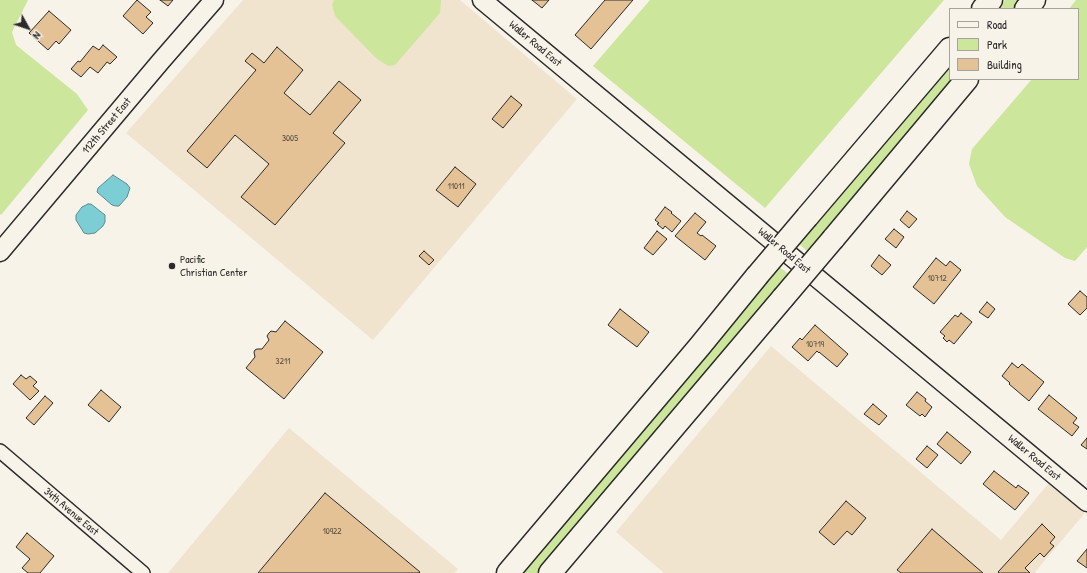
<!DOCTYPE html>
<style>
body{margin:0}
#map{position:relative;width:1087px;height:573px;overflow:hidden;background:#f7f3e8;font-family:"Patrick Hand",sans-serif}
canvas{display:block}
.legend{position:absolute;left:949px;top:8px;width:130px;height:72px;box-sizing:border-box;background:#f7f3e8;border:1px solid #a5a39c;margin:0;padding:5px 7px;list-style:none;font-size:12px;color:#2b2b2b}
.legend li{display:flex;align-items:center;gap:8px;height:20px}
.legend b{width:20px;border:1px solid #a5a39c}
.north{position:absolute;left:8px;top:8px;width:40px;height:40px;-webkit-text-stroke:3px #f7f3e8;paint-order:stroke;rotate:130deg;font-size:11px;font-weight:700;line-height:16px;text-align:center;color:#2b2b2b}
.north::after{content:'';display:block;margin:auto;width:14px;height:18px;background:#2b2b2b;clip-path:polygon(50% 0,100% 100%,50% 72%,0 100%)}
</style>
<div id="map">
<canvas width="1087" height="573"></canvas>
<ul class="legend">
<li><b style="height:5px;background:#f7f3e8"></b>Road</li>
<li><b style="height:11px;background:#cce69c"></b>Park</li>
<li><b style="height:11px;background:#e4c296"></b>Building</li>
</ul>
<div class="north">N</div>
</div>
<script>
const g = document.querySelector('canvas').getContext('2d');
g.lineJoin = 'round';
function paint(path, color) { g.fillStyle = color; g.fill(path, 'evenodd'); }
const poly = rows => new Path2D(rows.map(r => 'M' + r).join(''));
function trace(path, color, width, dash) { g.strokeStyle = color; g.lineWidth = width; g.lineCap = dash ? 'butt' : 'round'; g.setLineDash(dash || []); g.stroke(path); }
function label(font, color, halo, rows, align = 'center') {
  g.font = font + ' "Patrick Hand",sans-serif'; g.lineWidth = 3.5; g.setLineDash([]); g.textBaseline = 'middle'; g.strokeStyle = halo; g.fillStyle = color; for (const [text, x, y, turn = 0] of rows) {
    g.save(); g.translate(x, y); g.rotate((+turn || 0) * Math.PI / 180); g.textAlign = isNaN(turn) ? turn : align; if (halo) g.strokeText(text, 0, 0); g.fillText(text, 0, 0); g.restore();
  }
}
paint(poly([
 [243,0,460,0,577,99,373,340,126,133],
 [771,346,1001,540,1049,483,1085,513,1035,572,1036,573,664,573,616,532],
 [289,428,458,569,454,573,168,573]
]), '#f1e4cf');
paint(poly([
 [0,0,28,0,12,32,16,45,77,94,88,110,1,215,0,214],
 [334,0,441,0,441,2,440,13,395,65,388,66,376,58,335,16,332,5],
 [650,0,944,0,765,208,593,66],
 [1005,0,1021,0,1013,9,997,9],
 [1076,0,1087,0,1087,247,1075,261,1065,258,1005,217,977,186,969,164,972,149,1032,79,1078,79,1078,9,1069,9],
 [950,64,950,79,955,79,808,252,798,243],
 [778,266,790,275,537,573,522,573]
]), '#cce69c');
const water = poly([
 [113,175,127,184,130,188,127,197,119,206,116,206,112,205,97,192,98,188,113,175],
 [88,204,91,204,105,215,105,222,103,226,95,233,88,234,84,233,76,220,76,215,82,207,88,204]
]);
paint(water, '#7ccdd4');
trace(water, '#5c8c90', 1);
const building = poly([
 [137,0,151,12,146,17,153,23,143,34,123,16,137,0],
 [160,0,173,0,168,6,160,0],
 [532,0,549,0,542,8,532,0],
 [605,0,633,0,591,49,575,35,605,0],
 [49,11,71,30,59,44,56,41,48,50,29,33,49,11],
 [103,45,117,57,110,64,107,62,98,73,90,67,81,77,71,69,78,61,80,62,93,46,99,50,103,45],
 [277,47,303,70,284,93,310,115,339,81,361,100,333,133,345,143,275,225,241,197,269,164,235,135,207,168,187,151,256,70,245,61,252,53,264,63,277,47],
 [511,96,522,105,503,128,492,119,511,96],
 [455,167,476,184,458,207,436,190,455,167],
 [665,207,672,212,671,213,681,221,672,232,665,226,663,229,657,224,659,223,655,220,665,207],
 [907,211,917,219,909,228,900,220,907,211],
 [695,213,706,222,697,233,701,236,702,235,716,246,705,260,675,236,695,213],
 [894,229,904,237,896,248,885,239,894,229],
 [657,231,667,239,653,255,644,248,657,231],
 [424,251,434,260,429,265,419,256,424,251],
 [879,255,891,265,882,275,871,266,879,255],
 [936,258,946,266,950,261,961,270,934,304,913,287,936,258],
 [1080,291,1087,297,1087,308,1080,315,1068,304,1080,291],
 [987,302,995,309,988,318,979,312,987,302],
 [620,309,649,332,637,347,608,325,620,309],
 [961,313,972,322,954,344,949,340,947,342,943,338,945,336,940,332,955,315,958,317,961,313],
 [285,321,323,352,284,399,246,368,255,357,254,352,255,350,257,349,262,349,269,340,267,336,269,333,271,331,276,332,285,321],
 [815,325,848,354,837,367,819,352,819,353,817,351,808,361,792,347,800,338,802,340,815,325],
 [1012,363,1018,368,1022,364,1044,382,1029,401,1009,384,1010,383,1002,376,1012,363],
 [21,375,26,379,30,376,37,382,33,386,39,391,30,400,13,384,21,375],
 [101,390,121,407,109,422,88,405,101,390],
 [917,392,926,399,925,401,932,407,925,417,922,414,920,416,906,405,917,392],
 [1049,395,1077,418,1073,423,1079,427,1072,436,1038,409,1049,395],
 [45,396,53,403,34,425,26,418,45,396],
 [873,404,887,416,879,425,864,414,873,404],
 [947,432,971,452,961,464,937,444,947,432],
 [1087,438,1087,449,1081,445,1087,438],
 [927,446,938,455,927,468,916,459,927,446],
 [994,471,1016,488,1018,485,1029,493,1015,510,983,484,994,471],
 [325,493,420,572,419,573,258,573,325,493],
 [846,501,866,518,852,535,847,531,834,545,819,532,846,501],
 [1042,524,1055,537,1050,543,1054,546,1044,557,1040,553,1025,568,1030,573,999,573,998,572,1042,524],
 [932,529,983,573,901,573,897,570,932,529],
 [27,533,54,556,40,573,28,573,22,568,30,559,16,547,27,533],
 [1087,549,1087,568,1077,561,1087,549]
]);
paint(building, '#e4c296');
trace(building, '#2b2b2b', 1);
const street = poly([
 [0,451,143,573]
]);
const secondary = poly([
 [482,0,1087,502],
 [0,252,161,61,214,0]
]);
const highway = poly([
 [983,9,991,0],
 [1026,9,1034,0],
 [807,217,950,49],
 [833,239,967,79],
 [508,573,700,346,757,276],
 [550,573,783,298]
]);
trace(street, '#2b2b2b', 16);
trace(secondary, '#2b2b2b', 21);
trace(highway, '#2b2b2b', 25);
trace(street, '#f7f3e8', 13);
trace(secondary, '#f7f3e8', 18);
trace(highway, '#f7f3e8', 22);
const highwayBridge = poly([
 [757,276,807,217],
 [783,298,833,239]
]);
trace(highwayBridge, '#2b2b2b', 25, []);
trace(highwayBridge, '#f7f3e8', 22);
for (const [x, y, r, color] of [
 [172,266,4,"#2b2b2b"]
]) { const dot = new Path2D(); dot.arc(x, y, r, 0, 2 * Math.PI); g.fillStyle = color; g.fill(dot); trace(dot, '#f7f3e8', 1.5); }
label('9px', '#595146', null, [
 ["3005",290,139],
 ["11011",456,187],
 ["10712",937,279],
 ["10719",815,345],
 ["3211",283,362],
 ["10922",332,532]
]);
label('11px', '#2b2b2b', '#f7f3e8', [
 ["Waller Road East",535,44,40],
 ["112th Street East",107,126,-50],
 ["Waller Road East",784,251,40],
 ["Waller Road East",1034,458,40],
 ["34th Avenue East",71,512,40]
]);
label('11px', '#2b2b2b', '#f7f3e8', [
 ["Pacific",180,260],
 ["Christian Center",180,273]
], 'left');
</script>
